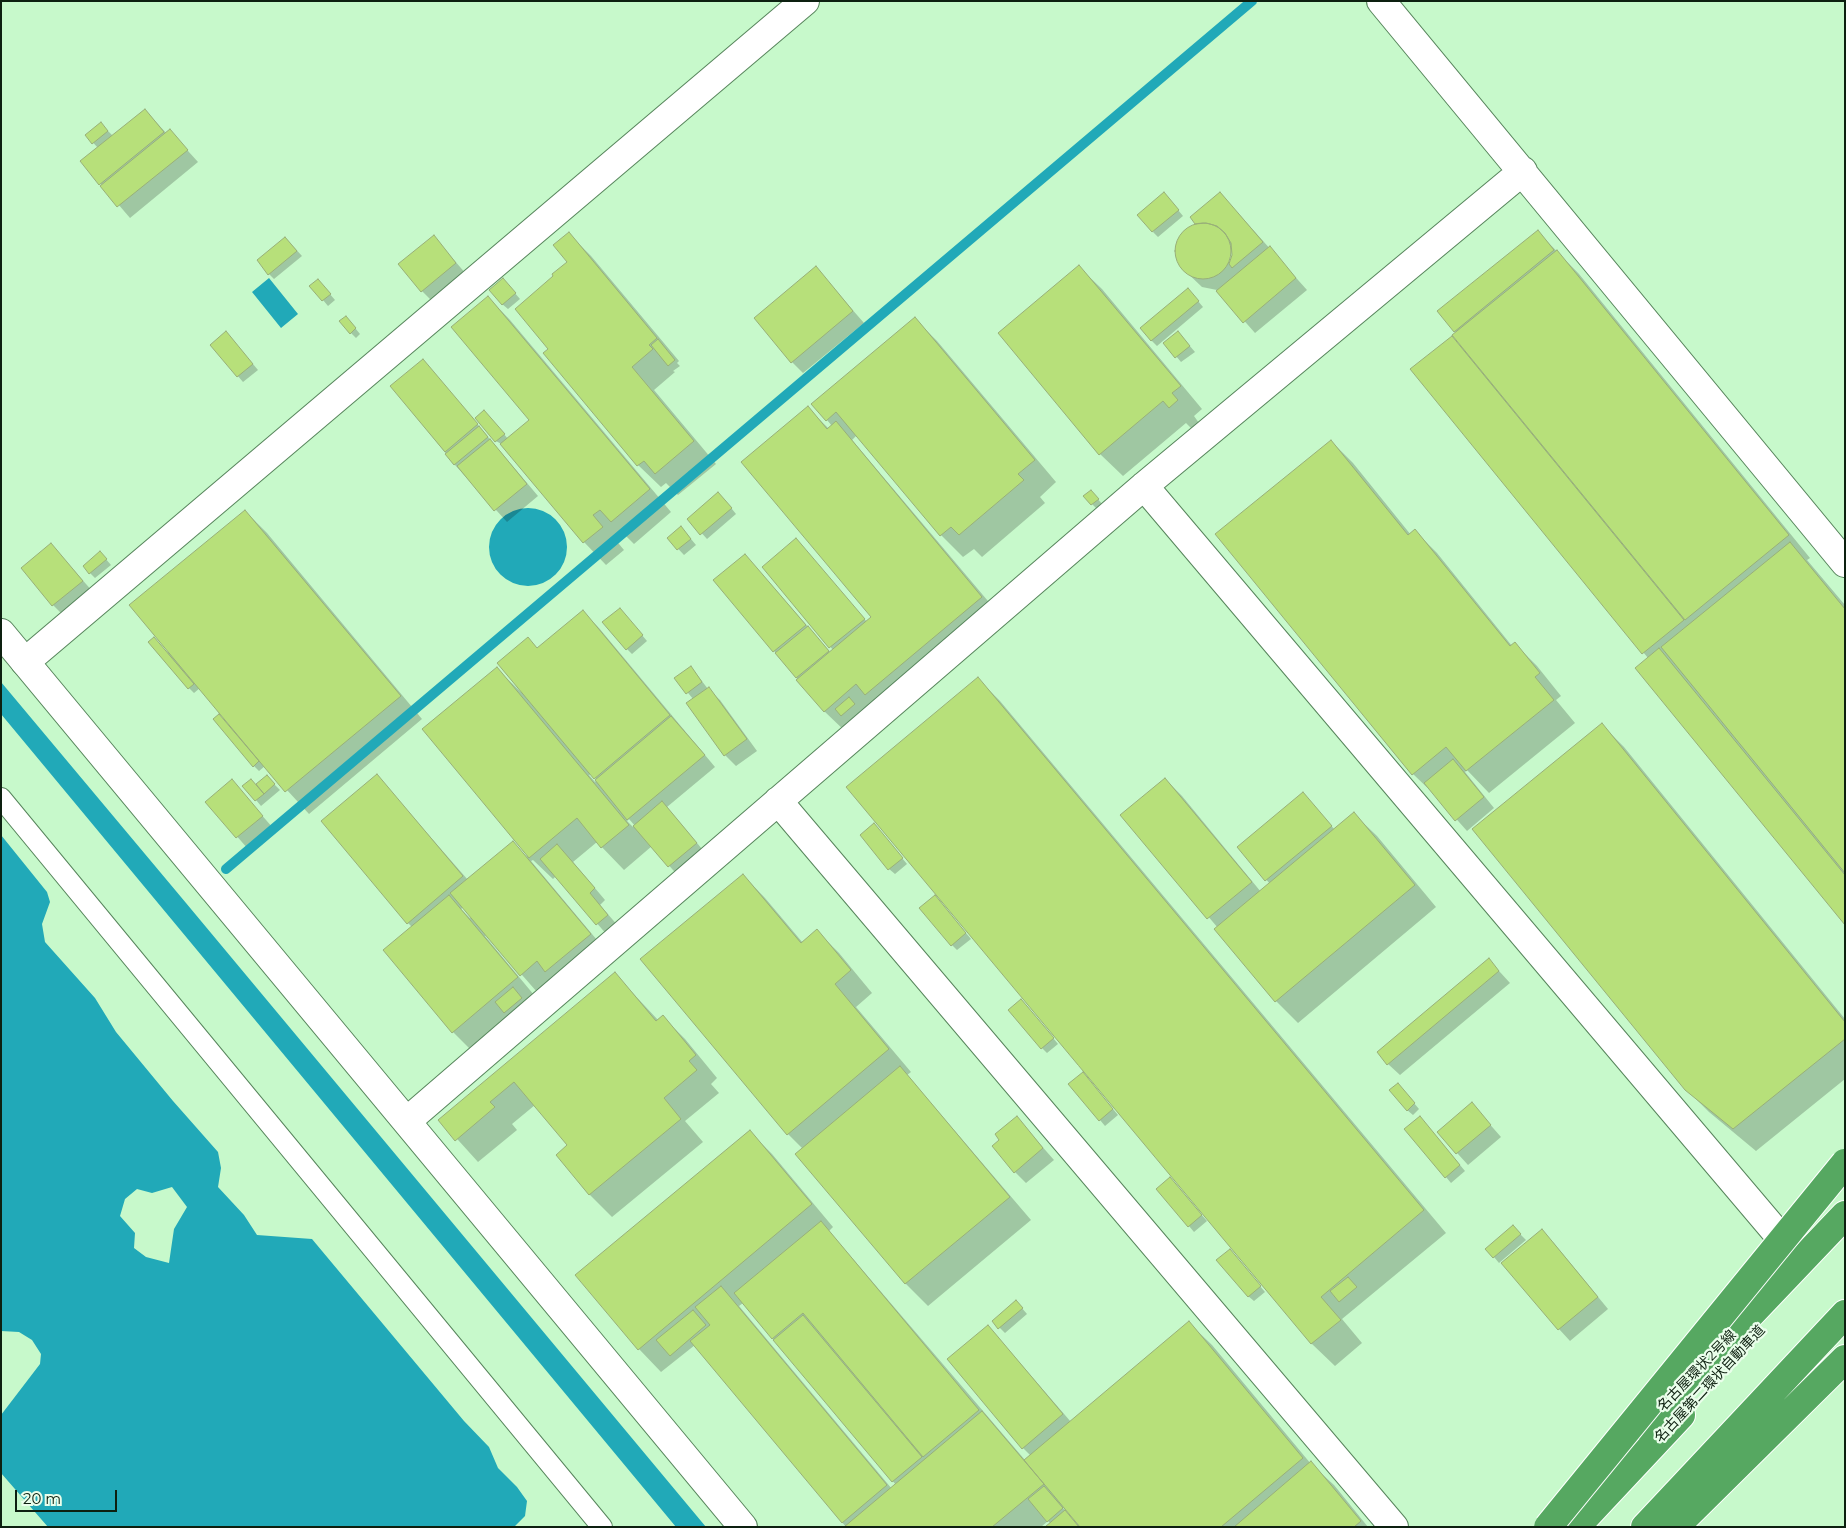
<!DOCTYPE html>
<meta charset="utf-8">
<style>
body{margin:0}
#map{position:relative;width:1846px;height:1528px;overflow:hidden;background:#c7f9cb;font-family:Montserrat,sans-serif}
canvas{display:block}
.frame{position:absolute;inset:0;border:2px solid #0d2010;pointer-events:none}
.scale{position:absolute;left:15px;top:1490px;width:102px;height:22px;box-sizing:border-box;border:2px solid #0d2010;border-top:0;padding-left:6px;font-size:15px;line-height:18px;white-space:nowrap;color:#0d2010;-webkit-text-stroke:4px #eafeeb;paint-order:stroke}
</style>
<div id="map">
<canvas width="1846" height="1528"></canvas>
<div class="frame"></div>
<div class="scale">20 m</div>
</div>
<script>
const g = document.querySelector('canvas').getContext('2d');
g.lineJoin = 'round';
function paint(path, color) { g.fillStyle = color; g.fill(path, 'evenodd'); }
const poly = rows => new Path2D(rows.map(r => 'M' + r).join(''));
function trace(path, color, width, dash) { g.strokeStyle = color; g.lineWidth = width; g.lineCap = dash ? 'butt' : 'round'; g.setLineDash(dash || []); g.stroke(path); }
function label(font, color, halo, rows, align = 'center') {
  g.font = font + ' Montserrat,"Noto Sans JP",sans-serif'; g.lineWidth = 4.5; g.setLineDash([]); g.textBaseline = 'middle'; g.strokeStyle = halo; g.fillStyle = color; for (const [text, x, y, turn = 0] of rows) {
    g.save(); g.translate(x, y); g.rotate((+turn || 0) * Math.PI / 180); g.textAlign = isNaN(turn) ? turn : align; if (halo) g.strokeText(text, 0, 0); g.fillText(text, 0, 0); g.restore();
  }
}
paint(poly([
 [269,278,298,314,281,328,252,292],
 '489 547a39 39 0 1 1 78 0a39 39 0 1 1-78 0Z',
 [1,682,186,903,706,1527,676,1527,1,714],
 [1,835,47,892,50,902,42,924,45,942,95,998,116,1032,173,1101,218,1152,221,1168,218,1187,244,1215,257,1235,312,1239,464,1421,489,1447,498,1468,517,1487,527,1501,525,1516,515,1526,48,1527,1,1473,1,1415,40,1364,41,1354,32,1340,19,1332,1,1331],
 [172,1187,187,1207,174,1229,169,1263,146,1257,134,1248,135,1233,120,1216,125,1199,137,1189,152,1193]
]), '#21a9b8');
paint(poly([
 [145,110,167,134,170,131,198,162,130,218,82,162,98,148,87,136,101,124,113,136],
 [1220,193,1307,290,1255,333,1217,290,1202,287,1182,268,1177,259,1176,249,1179,238,1186,231,1197,225,1192,217],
 [1232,244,1234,245,1231,262,1228,261],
 [1169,199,1183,216,1158,237,1153,232],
 [1537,231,1579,274,1810,558,1807,560,1845,605,1845,923,1648,658,1412,369,1451,337,1462,348,1463,347,1455,331],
 [569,234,591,256,679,361,677,363,680,366,673,371,675,372,654,390,716,464,678,495,666,483,661,487,638,465,545,353,550,349,555,276,568,262],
 [434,237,467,275,433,302,422,291],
 [291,244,302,256,274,279,269,274],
 [1079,267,1102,289,1202,409,1194,416,1199,423,1192,429,1186,423,1123,476,1100,454],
 [816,268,864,323,803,373,792,362],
 [508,285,520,299,508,309,502,304],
 [323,286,335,300,328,306,323,300],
 [1193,295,1203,307,1157,346,1151,340],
 [488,297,510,320,671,512,634,544,622,532,614,538,624,550,606,565,584,542,503,445,496,441,490,417,508,439,531,420],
 [915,319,937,341,1056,482,1040,497,1045,503,982,557,974,549,963,557,941,535,857,435,852,440,1004,620,847,733,824,711,715,580,745,555,831,653,833,650,763,567,796,540,867,622,873,617,808,408,829,429,832,426,827,420],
 [351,323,360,334,356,338,351,333],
 [231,338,258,370,243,382,211,345],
 [1183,338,1195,352,1181,362,1165,343],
 [423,360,538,496,507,522,455,465,392,386],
 [1331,441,1353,463,1411,535,1415,531,1437,553,1512,646,1515,644,1537,666,1561,696,1556,700,1575,723,1489,793,1467,770,1465,772,1494,808,1467,831,1436,796,1413,774],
 [1096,497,1103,505,1097,509,1092,504],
 [724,499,736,514,707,539,689,519],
 [245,511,267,533,422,719,309,814,265,766,259,771,254,766,219,716,229,725,230,724,200,688,194,693,189,688,154,638,167,653,169,651],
 [686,533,696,545,684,555,668,538],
 [51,544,93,592,64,616,53,605],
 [105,558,111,565,95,578,90,573],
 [582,611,599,628,715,767,667,807,707,855,680,878,652,846,624,870,597,842,573,862,605,900,600,905,619,927,608,936,556,876,553,879,533,860,531,861,607,952,537,992,487,935,485,936,534,995,470,1049,453,1032,412,927,408,923,377,776,468,880,513,843,527,857,496,668,521,692,528,638,538,649],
 [591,774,597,780,595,782,589,775],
 [629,819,635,826,633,827,627,821],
 [464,907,472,917,470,918,461,909],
 [625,615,647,641,632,654,627,649],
 [691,667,708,689,720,700,757,751,736,766,725,755,693,699,676,678],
 [978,679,1000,701,1446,1233,1342,1319,1362,1343,1335,1366,1312,1344,847,787],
 [1602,725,1624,747,1845,1019,1845,1079,1756,1151,1709,1112,1686,1089],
 [1165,779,1182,796,1261,892,1270,884,1239,847,1303,794,1335,830,1354,814,1377,836,1436,907,1298,1023,1276,1001,1218,928,1122,815],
 [232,781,273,828,248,849,207,802],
 [272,782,280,790,261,806,256,800],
 [879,830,907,864,895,874,889,869],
 [743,875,765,898,803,943,817,931,839,953,872,993,856,1007,911,1072,907,1075,1031,1220,928,1306,906,1284,797,1154,803,1149,788,1134],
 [940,902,971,939,957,950,952,945],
 [1489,960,1510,983,1400,1075,1388,1064],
 [615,974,658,1020,663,1017,685,1039,717,1078,711,1084,719,1093,685,1121,703,1142,612,1217,590,1195,557,1155,569,1146,535,1105,512,1124,517,1130,478,1162,440,1120],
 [1026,1005,1058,1044,1047,1053,1042,1048],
 [1088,1079,1118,1115,1105,1126,1070,1084],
 [1403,1090,1419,1109,1413,1115,1407,1110],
 [1472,1104,1501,1137,1468,1165,1438,1132],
 [1017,1118,1054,1160,1026,1183,1015,1172,1001,1140],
 [1425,1123,1465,1171,1451,1183,1406,1129],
 [749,1131,772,1154,833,1227,829,1231,1025,1460,1031,1456,1023,1448,988,1326,1071,1422,1189,1323,1212,1345,1311,1464,1334,1485,1368,1527,1047,1527,1051,1524,1048,1521,1041,1527,846,1527,695,1345,661,1372,639,1349,577,1275],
 [743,1303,896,1485,892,1489,739,1306],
 [1065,1507,1079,1523,1077,1524,1063,1508],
 [1175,1184,1207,1221,1194,1232,1158,1189],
 [1518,1232,1526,1240,1499,1263,1494,1257],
 [1553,1242,1608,1309,1570,1341,1559,1329],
 [1235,1256,1265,1292,1254,1301,1248,1296],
 [1021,1307,1027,1314,1005,1333,993,1321]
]), '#0003');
trace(poly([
 [226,869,1252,1]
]), '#21a9b8', 10);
const building = poly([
 [145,109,164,132,99,185,80,161,145,109],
 [101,122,108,131,92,144,85,135,101,122],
 [170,129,188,150,117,207,100,186,170,129],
 [1164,192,1179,210,1152,232,1137,215,1164,192],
 [1220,192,1263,242,1232,268,1229,264,1232,255,1231,243,1225,233,1217,226,1206,223,1195,224,1190,217,1220,192],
 '1175 251a28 28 0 1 1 56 0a28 28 0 1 1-56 0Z',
 [1538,230,1554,250,1454,332,1437,311,1538,230],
 [569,232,657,338,649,345,653,349,632,367,694,441,655,474,644,461,637,466,543,353,548,349,515,309,553,276,552,274,567,262,553,245,569,232],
 [434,235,456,263,421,292,398,264,434,235],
 [285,237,297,251,268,275,257,260,285,237],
 [1270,246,1296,278,1243,323,1216,291,1270,246],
 [1557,250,1789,535,1685,620,1452,335,1557,250],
 [1079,265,1181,386,1172,393,1178,400,1169,408,1163,401,1099,455,998,333,1079,265],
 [816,266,853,311,791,363,754,318,816,266],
 [503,278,516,293,502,305,489,290,503,278],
 [318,279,331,294,322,301,309,286,318,279],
 [1188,288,1199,301,1151,341,1140,328,1188,288],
 [488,296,650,489,611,522,600,510,593,515,603,527,583,543,500,444,529,420,451,327,488,296],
 [346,316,356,328,350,334,339,321,346,316],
 [915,317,1035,460,1018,474,1024,480,959,535,951,527,940,536,836,412,826,421,811,404,915,317],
 [226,331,253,364,237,377,210,345,226,331],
 [1178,331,1190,346,1175,358,1163,343,1178,331],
 [1452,336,1684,620,1642,654,1410,369,1452,336],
 [658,339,675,360,668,366,651,345,658,339],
 [423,359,478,424,445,452,390,386,423,359],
 [808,406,827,429,836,421,982,597,865,695,856,684,824,712,796,680,871,617,741,462,808,406],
 [484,410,505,434,495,442,475,418,484,410],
 [479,426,488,437,454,465,445,454,479,426],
 [490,439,527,484,494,511,457,466,490,439],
 [1331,440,1408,535,1415,529,1510,646,1515,642,1540,673,1535,677,1554,700,1466,771,1446,747,1412,775,1215,534,1331,440],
 [1091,490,1099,499,1091,505,1083,496,1091,490],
 [718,492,732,508,700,535,687,519,718,492],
 [245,510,401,696,285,792,129,605,245,510],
 [681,526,691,539,677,550,667,538,681,526],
 [796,538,865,619,829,648,762,567,796,538],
 [1790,542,1845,609,1845,873,1661,647,1790,542],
 [51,543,83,581,52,606,21,568,51,543],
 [100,551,107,559,89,574,83,566,100,551],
 [745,554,806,625,773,652,713,580,745,554],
 [620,608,643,635,626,650,602,622,620,608],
 [583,610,670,715,594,779,497,663,528,637,537,648,583,610],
 [808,626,829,651,796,678,775,653,808,626],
 [154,637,194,684,188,689,148,642,154,637],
 [1659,648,1845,875,1845,925,1635,668,1659,648],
 [691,666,702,682,686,694,674,678,691,666],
 [497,667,629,825,601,848,577,818,529,858,422,729,497,667],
 [978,677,1424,1210,1321,1297,1341,1320,1311,1344,846,787,978,677],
 [709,687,747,739,724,756,686,703,709,687],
 [849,697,855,704,841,716,835,709,849,697],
 [219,714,259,761,253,767,213,719,219,714],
 [671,716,705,755,627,820,595,780,671,716],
 [1602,723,1845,1022,1845,1039,1733,1129,1685,1090,1472,829,1602,723],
 [1453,759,1484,797,1455,821,1424,783,1453,759],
 [377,774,463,876,407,924,321,821,377,774],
 [267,775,275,784,264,794,256,784,267,775],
 [1165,778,1252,882,1207,919,1120,815,1165,778],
 [232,779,263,816,236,838,205,802,232,779],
 [251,779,264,794,255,801,242,786,251,779],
 [1303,792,1332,826,1265,881,1237,847,1303,792],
 [662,801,697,843,668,867,633,826,662,801],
 [1354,812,1415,885,1275,1002,1214,929,1354,812],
 [874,823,903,858,888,870,860,835,874,823],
 [513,841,591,934,545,972,537,961,520,976,450,893,513,841],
 [557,844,595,888,590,893,608,915,596,925,540,859,557,844],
 [743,874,801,943,817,929,851,970,835,984,889,1049,787,1135,640,959,743,874],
 [449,895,518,977,452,1033,383,950,449,895],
 [935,895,966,933,951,946,919,908,935,895],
 [1489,958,1499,971,1387,1065,1377,1052,1489,958],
 [615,972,656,1021,663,1015,696,1055,689,1061,697,1070,664,1098,681,1119,589,1195,556,1155,567,1145,514,1082,490,1102,495,1107,455,1141,438,1120,615,972],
 [513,987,522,998,504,1013,495,1002,513,987],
 [1021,999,1054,1038,1041,1049,1008,1010,1021,999],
 [900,1066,1010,1197,905,1284,795,1154,900,1066],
 [1083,1072,1113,1109,1099,1121,1068,1084,1083,1072],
 [1398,1083,1415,1103,1407,1111,1389,1090,1398,1083],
 [1472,1102,1491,1125,1456,1154,1437,1132,1472,1102],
 [1017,1116,1043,1148,1014,1173,992,1146,999,1140,995,1134,1017,1116],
 [1420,1116,1460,1165,1445,1178,1404,1129,1420,1116],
 [750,1130,812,1204,638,1350,575,1275,750,1130],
 [1170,1177,1202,1215,1188,1227,1156,1189,1170,1177],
 [821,1221,979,1410,923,1457,803,1313,772,1339,734,1293,821,1221],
 [1513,1225,1521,1234,1493,1258,1485,1249,1513,1225],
 [1542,1229,1598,1297,1558,1330,1501,1263,1542,1229],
 [1230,1249,1261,1286,1248,1297,1216,1260,1230,1249],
 [1348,1277,1357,1287,1339,1302,1330,1291,1348,1277],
 [721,1286,887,1485,842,1523,690,1341,710,1325,695,1307,721,1286],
 [1016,1300,1023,1308,998,1329,992,1321,1016,1300],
 [693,1310,706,1325,670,1356,656,1340,693,1310],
 [803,1315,922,1457,892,1482,773,1340,803,1315],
 [1189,1321,1303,1458,1221,1527,1080,1527,1024,1460,1189,1321],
 [988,1325,1063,1414,1022,1449,947,1359,988,1325],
 [982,1411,1044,1484,992,1527,844,1527,982,1411],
 [1311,1461,1361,1521,1354,1527,1234,1527,1311,1461],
 [1044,1486,1063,1508,1047,1522,1028,1499,1044,1486],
 [1065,1510,1079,1527,1045,1527,1065,1510]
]);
paint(building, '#b7e07a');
trace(building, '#98af78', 1);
const lane = poly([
 [1,798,602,1527]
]);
const street = poly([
 [1381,1,1845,563],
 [1144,486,1798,1258],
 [25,662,805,1],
 [778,801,1394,1527],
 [407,1121,1144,486,1523,171]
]);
const secondary = poly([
 [1,633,743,1527]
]);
const highway = poly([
 [1644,1426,1845,1215],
 [1576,1527,1681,1415],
 [1645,1527,1845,1314],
 [1675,1527,1845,1359]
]);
trace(lane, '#57855c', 22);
trace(street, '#57855c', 30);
trace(secondary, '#57855c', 30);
trace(highway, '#fff', 30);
trace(lane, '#fff', 20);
trace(street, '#fff', 28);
trace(secondary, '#fff', 28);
trace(highway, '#56a861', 28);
const highwayBridge = poly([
 [1548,1527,1845,1163]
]);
trace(highwayBridge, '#fff', 30, []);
trace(highwayBridge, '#56a861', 28);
label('14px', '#0d2010', '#eafeeb', [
 ["名古屋環状2号線",1697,1371,-46],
 ["名古屋第二環状自動車道",1710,1384,-47]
]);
</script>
